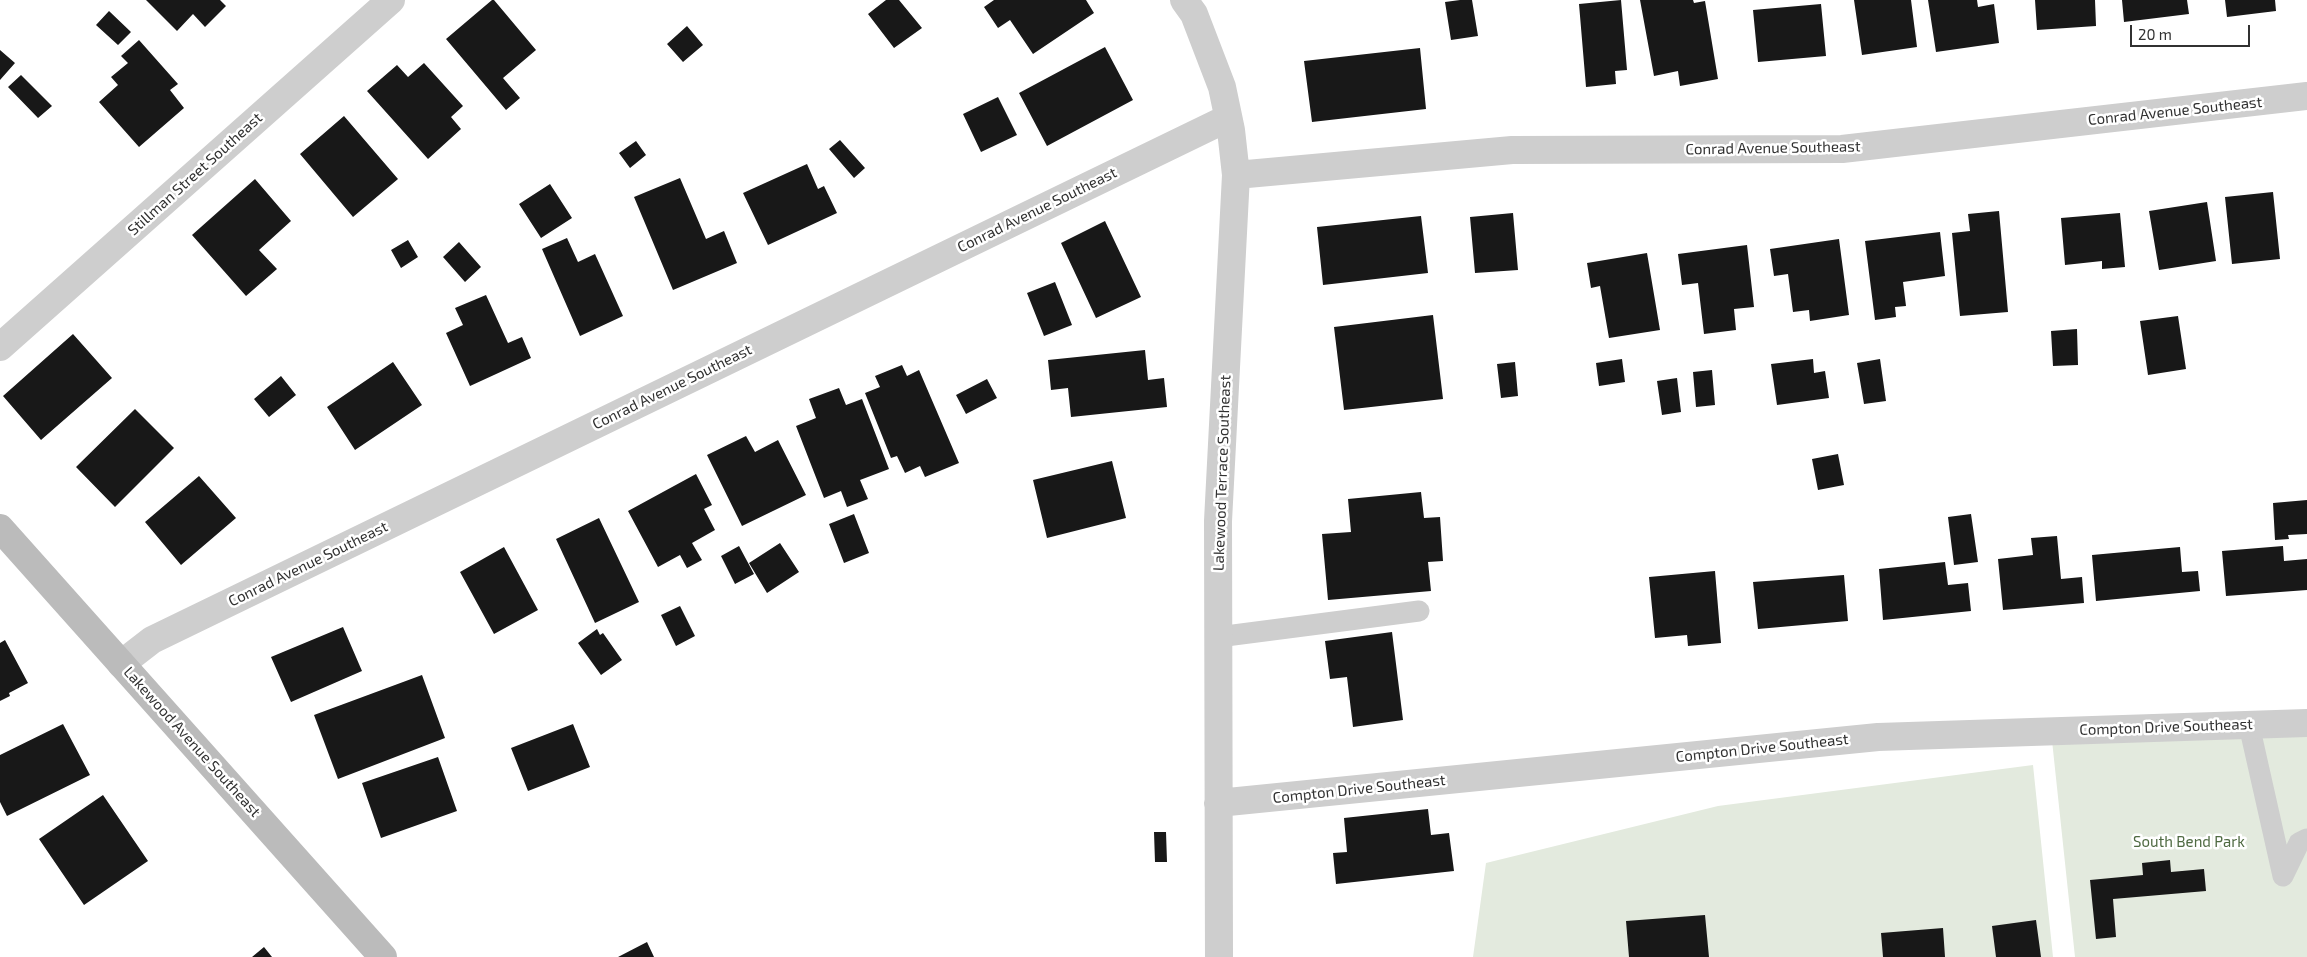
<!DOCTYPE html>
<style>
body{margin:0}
#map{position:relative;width:2307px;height:957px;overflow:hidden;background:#fff;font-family:"Exo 2",sans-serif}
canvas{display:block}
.scale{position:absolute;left:2130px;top:25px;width:120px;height:22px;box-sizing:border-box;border:2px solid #313131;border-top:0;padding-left:6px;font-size:15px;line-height:18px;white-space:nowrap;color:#313131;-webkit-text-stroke:4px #fff;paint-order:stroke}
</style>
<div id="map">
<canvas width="2307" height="957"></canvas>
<div class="scale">20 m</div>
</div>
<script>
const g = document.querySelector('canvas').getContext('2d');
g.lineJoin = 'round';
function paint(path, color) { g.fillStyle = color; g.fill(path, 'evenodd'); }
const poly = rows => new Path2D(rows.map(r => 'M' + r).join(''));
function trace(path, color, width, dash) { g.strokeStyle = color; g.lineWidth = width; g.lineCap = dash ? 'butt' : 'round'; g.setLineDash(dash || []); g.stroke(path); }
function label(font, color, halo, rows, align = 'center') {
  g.font = font + ' "Exo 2",sans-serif'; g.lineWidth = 5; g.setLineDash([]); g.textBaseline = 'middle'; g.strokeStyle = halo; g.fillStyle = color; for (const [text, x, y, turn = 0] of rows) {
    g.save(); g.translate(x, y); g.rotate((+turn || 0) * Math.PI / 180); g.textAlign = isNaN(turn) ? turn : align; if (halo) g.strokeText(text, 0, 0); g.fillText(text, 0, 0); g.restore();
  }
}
paint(poly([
 [2307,723,2307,957,2075,957,2051,731],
 [2033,765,2053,957,1473,957,1486,863,1718,806]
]), '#e3eade');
paint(poly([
 [146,0,220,0,226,6,205,27,193,14,177,31],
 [492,0,494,0,536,50,503,78,520,98,506,110,446,39],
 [886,0,899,0,922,28,894,48,868,14],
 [994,0,1086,0,1094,13,1033,54,1010,20,998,28,984,7],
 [1460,0,1472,0,1478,36,1451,40,1445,2],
 [1621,0,1627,70,1615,71,1616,84,1586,87,1579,4],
 [1640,0,1693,0,1694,3,1705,1,1718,79,1680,86,1678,71,1654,76],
 [1854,0,1911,0,1917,47,1862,55],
 [1928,0,1977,0,1978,7,1994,4,1999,43,1936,52],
 [2035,0,2095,0,2096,26,2037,30],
 [2122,0,2187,0,2189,14,2124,22],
 [2225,0,2275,0,2276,11,2227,17],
 [1821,4,1826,56,1758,62,1753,10],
 [109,11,131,32,118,45,96,25],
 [687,26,703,45,683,62,667,44],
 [139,40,178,84,170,90,184,108,139,147,99,102,118,85,111,77,128,63,121,56],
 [1105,47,1133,100,1047,146,1019,93],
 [1420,48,1426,109,1312,122,1304,61],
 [0,50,15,63,0,80],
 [424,63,463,106,451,117,461,129,428,159,367,91,397,65,408,77],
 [21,75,52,106,38,118,8,87],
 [998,97,1017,135,981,152,963,114],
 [344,116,398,179,353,217,300,154],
 [840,140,865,168,854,178,829,149],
 [636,141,646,155,630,168,619,153],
 [807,164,818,189,824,186,837,213,768,245,743,193],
 [680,178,706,239,724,231,737,263,673,290,634,197],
 [255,179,291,221,259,250,277,269,246,296,192,235],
 [550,184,572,218,541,238,519,204],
 [2273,192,2280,259,2232,264,2225,197],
 [2207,202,2216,261,2159,270,2149,211],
 [1999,211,2008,312,1960,316,1952,233,1970,231,1968,214],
 [1513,213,1518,270,1475,273,1470,217],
 [2120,213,2125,267,2102,269,2102,261,2065,265,2061,218],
 [1421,216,1428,273,1323,285,1317,227],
 [1105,221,1141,297,1096,318,1061,243],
 [1940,232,1945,276,1903,282,1906,306,1895,307,1896,317,1875,320,1865,241],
 [567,238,578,262,595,254,623,316,580,336,542,249],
 [1839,239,1849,315,1810,321,1809,310,1793,312,1788,274,1774,276,1770,249],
 [408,240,418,257,401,268,391,250],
 [459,242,481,267,465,282,443,257],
 [1747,245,1754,307,1734,309,1736,330,1704,334,1698,283,1682,285,1678,254],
 [1647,253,1660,330,1609,338,1600,286,1591,288,1587,263],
 [1055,282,1072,325,1044,336,1027,293],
 [486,295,508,343,522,337,531,358,470,386,446,333,463,325,455,308],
 [1433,315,1443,399,1344,410,1334,327],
 [2178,316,2186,369,2148,375,2140,321],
 [2077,329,2078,365,2053,366,2051,331],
 [73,334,112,378,41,440,3,396],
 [1145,350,1148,380,1164,378,1167,407,1071,417,1068,388,1051,390,1048,360],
 [1622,359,1625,382,1599,386,1596,363],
 [1813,359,1814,373,1825,371,1829,398,1777,405,1771,364],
 [1880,359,1886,401,1864,404,1857,363],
 [393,362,422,405,355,450,327,407],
 [1515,362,1518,396,1501,398,1497,364],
 [902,365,907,376,919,370,959,463,925,477,920,466,905,473,897,456,891,458,865,393,880,387,875,376],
 [1712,370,1715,405,1696,407,1693,372],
 [281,376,296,395,269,417,254,399],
 [1677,378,1681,412,1662,415,1657,381],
 [987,379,997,398,966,414,956,395],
 [839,388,846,405,862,399,889,469,860,480,868,499,847,507,841,491,824,498,796,426,816,418,809,399],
 [135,409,174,448,115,507,76,467],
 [746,436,755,452,778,440,806,495,742,526,707,455],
 [1838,454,1844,485,1818,490,1812,459],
 [1112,461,1126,518,1047,538,1033,480],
 [696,474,712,505,704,509,715,530,692,543,702,560,687,568,680,555,658,567,628,511],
 [199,476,236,518,181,565,145,522],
 [1421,492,1424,518,1440,517,1443,561,1428,562,1431,591,1328,600,1322,534,1351,532,1348,499],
 [2307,500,2307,534,2288,535,2289,539,2275,540,2273,503],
 [854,514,869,553,844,563,829,524],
 [1971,514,1978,562,1954,565,1948,517],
 [599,518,639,602,595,623,556,539],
 [2057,536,2061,579,2082,577,2084,603,2003,610,1998,559,2033,555,2031,538],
 [780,543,799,572,767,593,749,563],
 [739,546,754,574,735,584,721,556],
 [2283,546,2284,561,2307,559,2307,590,2226,596,2222,551],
 [504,547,538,610,494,634,460,572],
 [2180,547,2182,572,2198,571,2200,591,2096,601,2092,555],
 [1945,562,1948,585,1968,583,1971,611,1883,620,1879,569],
 [1715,571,1721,643,1688,646,1687,635,1655,638,1649,577],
 [1844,575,1848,621,1758,629,1753,582],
 [680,606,695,636,676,646,661,615],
 [343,627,362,671,291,702,271,657],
 [597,629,600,635,603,633,622,660,601,675,578,643],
 [1392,632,1403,720,1353,727,1347,677,1330,679,1325,641],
 [5,640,28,683,9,693,10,696,0,701,0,643],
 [422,675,445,738,338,779,314,715],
 [63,724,90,775,7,816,0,802,0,755],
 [573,724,590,767,528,791,511,748],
 [438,757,457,811,381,838,362,783],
 [103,795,148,861,84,905,39,839],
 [1428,809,1431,835,1449,833,1454,871,1336,884,1333,853,1347,852,1344,818],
 [1154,832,1166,832,1167,862,1155,862],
 [2170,860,2171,872,2204,869,2206,891,2113,899,2116,937,2096,939,2090,880,2143,875,2142,863],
 [1705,915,1709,957,1629,957,1626,921],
 [2036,920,2041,957,1996,957,1992,926],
 [1943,928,1945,957,1883,957,1881,933],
 [647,942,654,957,618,957],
 [264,947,272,957,252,957]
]), '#181818');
trace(poly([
 [1218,637,1419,611],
 [2249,725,2283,876],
 [2283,876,2299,843,2307,839]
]), '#cecece', 21);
trace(poly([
 [1184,0,1194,14,1222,87,1231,130,1236,175,1218,521,1219,957],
 [1236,175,1512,150,1842,149,2307,96],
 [0,347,391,0],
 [121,664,152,640,1228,118],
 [1218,803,1878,737,2307,723]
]), '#cecece', 28);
trace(poly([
 [0,528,383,957]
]), '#bbb', 28);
label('15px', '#313131', '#fff', [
 ["Conrad Avenue Southeast",2175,111,-6],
 ["Conrad Avenue Southeast",1773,148,-1],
 ["Stillman Street Southeast",195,174,-42],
 ["Conrad Avenue Southeast",1037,210,-26],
 ["Conrad Avenue Southeast",672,387,-26],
 ["Lakewood Terrace Southeast",1222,473,-88],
 ["Conrad Avenue Southeast",308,564,-26],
 ["Compton Drive Southeast",2166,727,-2],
 ["Lakewood Avenue Southeast",192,742,48],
 ["Compton Drive Southeast",1762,748,-6],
 ["Compton Drive Southeast",1359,789,-6]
]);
label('15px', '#4f6a42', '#fff', [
 ["South Bend Park",2189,842]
]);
</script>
